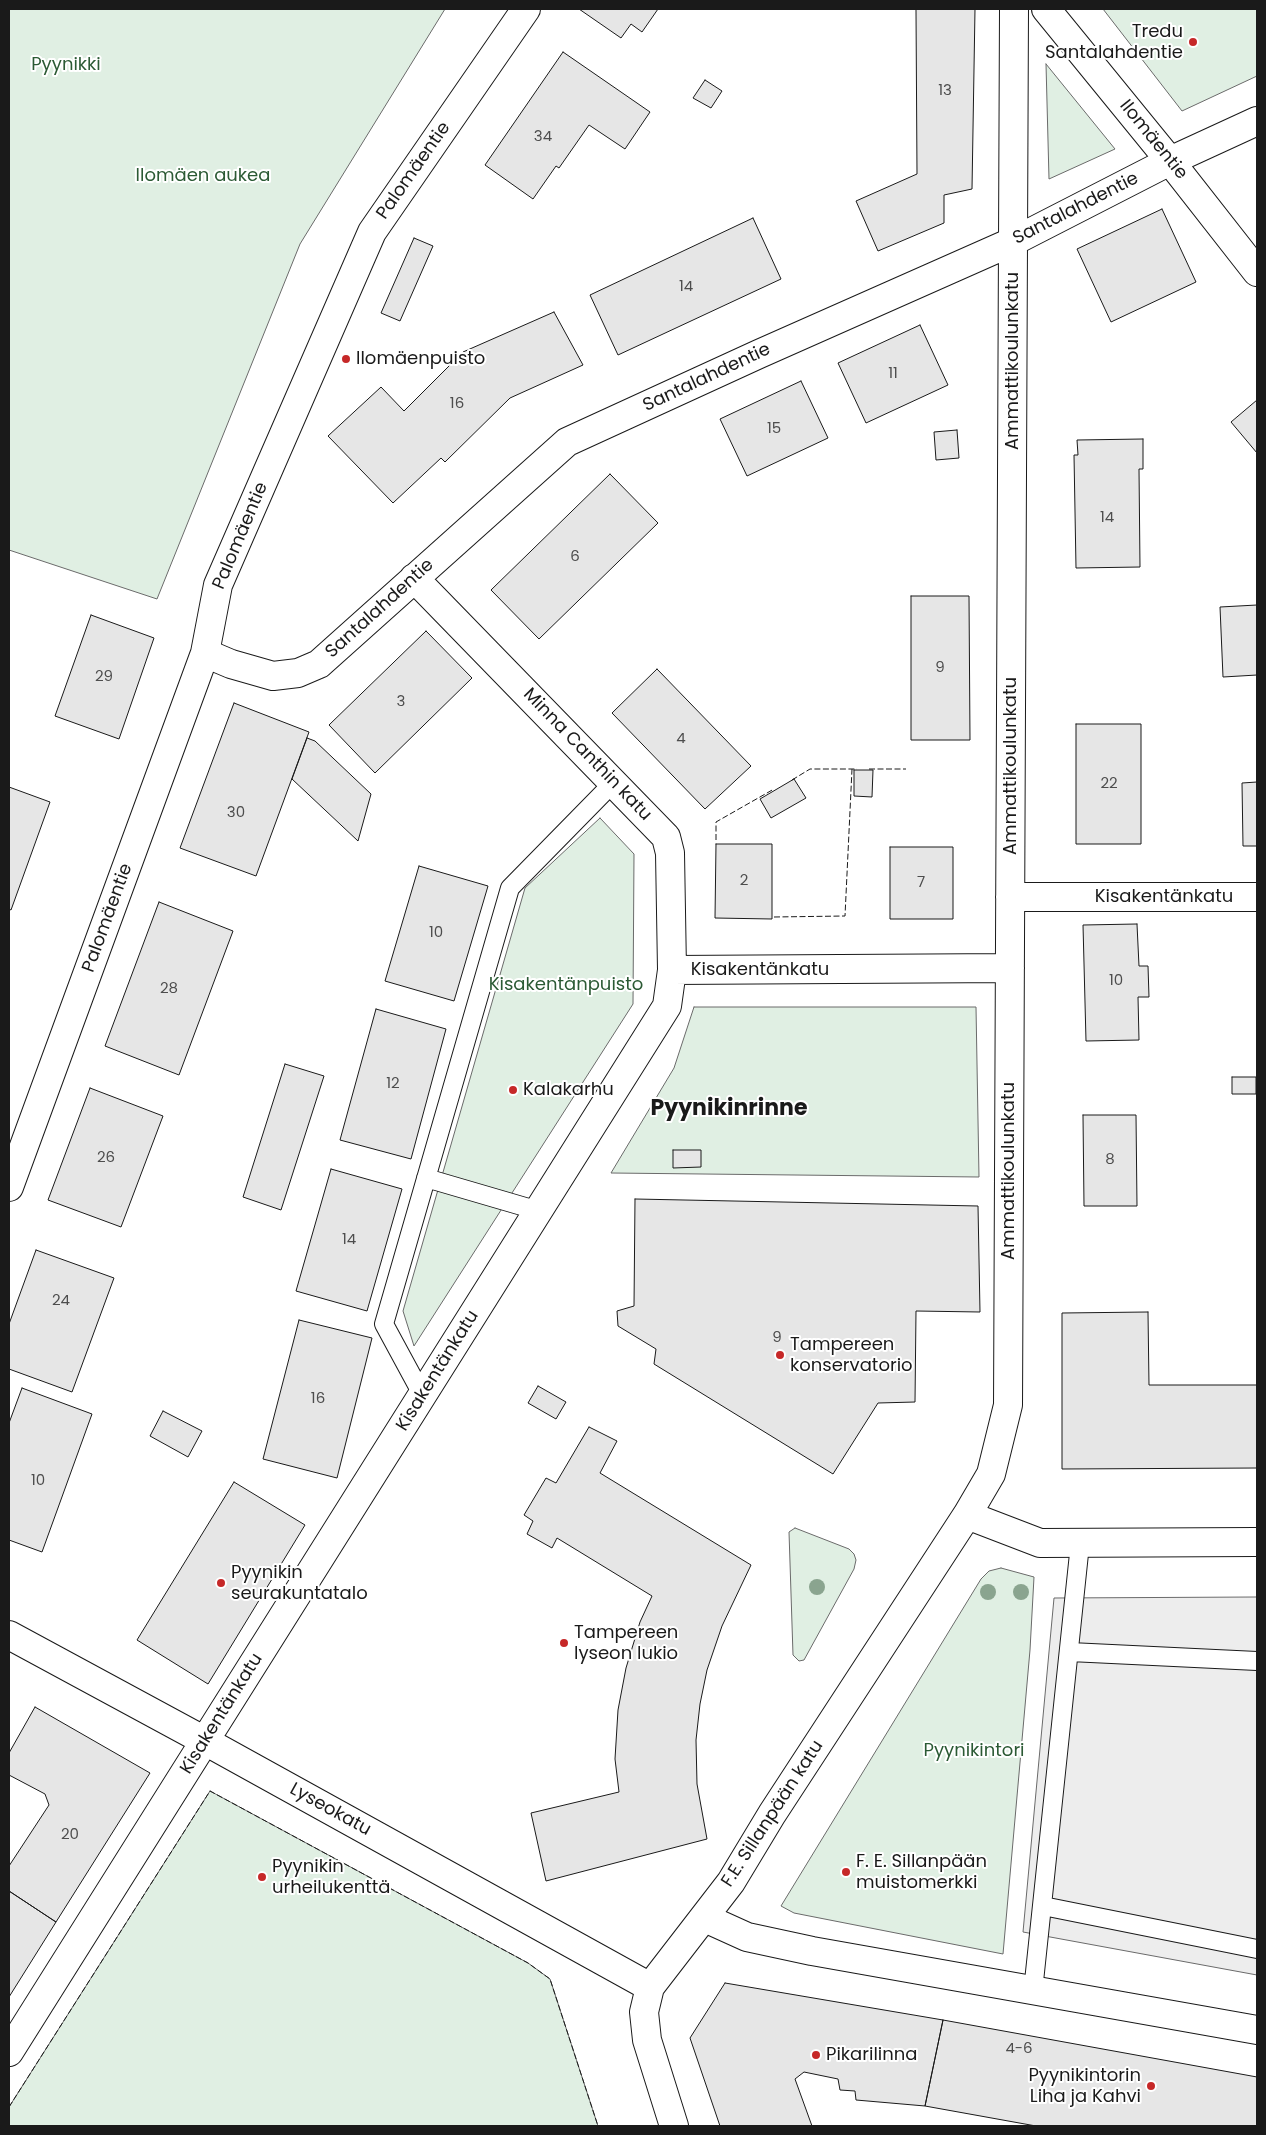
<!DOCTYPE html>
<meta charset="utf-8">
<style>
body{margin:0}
#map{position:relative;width:1266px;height:2135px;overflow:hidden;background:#fff;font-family:Poppins,sans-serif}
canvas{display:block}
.frame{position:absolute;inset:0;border:10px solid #1a1a1a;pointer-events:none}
</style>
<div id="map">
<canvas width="1266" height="2135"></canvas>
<div class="frame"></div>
</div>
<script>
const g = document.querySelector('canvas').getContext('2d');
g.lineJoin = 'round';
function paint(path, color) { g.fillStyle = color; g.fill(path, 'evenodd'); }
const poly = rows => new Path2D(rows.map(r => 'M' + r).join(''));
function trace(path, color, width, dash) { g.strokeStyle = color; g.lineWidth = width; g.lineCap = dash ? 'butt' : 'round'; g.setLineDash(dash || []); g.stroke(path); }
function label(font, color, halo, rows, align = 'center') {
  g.font = font + ' Poppins,sans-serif'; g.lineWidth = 4; g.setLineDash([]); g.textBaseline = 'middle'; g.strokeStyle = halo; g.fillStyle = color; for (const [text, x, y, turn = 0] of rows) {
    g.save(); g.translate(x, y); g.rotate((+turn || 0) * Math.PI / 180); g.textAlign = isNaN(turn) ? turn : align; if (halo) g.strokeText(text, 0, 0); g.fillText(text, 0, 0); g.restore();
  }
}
const green = poly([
 [9,9,445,9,300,244,157,599,9,550,9,9],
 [1103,9,1257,9,1257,76,1182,111,1103,9],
 [1046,64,1115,149,1049,179,1046,64],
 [600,818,634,854,633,1004,414,1346,403,1311,525,888,600,818],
 [694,1007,976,1007,979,1177,611,1173,674,1068,694,1007],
 [795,1528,849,1549,854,1554,856,1560,854,1569,804,1660,799,1661,793,1655,789,1532,795,1528],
 [1001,1568,1034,1577,1030,1650,1003,1954,794,1913,781,1906,981,1579,989,1571,1001,1568],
 [210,1791,528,1963,550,1979,598,2126,9,2126,9,2107,210,1791]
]);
paint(green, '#e0efe3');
trace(green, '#6a6a6a', 1);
const parking = poly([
 [1257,1597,1257,1975,1023,1932,1054,1598,1257,1597]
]);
paint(parking, '#ededed');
trace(parking, '#6a6a6a', 1);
const building = poly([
 [579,9,658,9,642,32,631,24,621,38,579,9],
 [916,9,975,9,972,189,944,195,944,223,878,251,856,201,917,174,916,9],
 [563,52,650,112,625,149,589,125,559,168,556,166,533,199,485,165,563,52],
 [705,80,722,91,711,108,693,98,705,80],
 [1162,209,1196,282,1111,322,1077,249,1162,209],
 [753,218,781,279,618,355,590,295,753,218],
 [414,238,433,246,400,321,381,313,414,238],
 [554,312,583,365,510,398,445,462,441,458,393,503,328,436,381,387,404,411,463,352,554,312],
 [920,325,948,385,866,423,838,363,920,325],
 [801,381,828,438,747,476,720,419,801,381],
 [1257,400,1257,453,1231,422,1257,400],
 [957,430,959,458,936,460,934,432,957,430],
 [1143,439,1143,469,1139,469,1140,567,1076,568,1074,455,1078,455,1077,440,1143,439],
 [610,474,658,523,539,639,491,590,610,474],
 [911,596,969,596,970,740,911,740,911,596],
 [1257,605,1257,675,1223,677,1220,607,1257,605],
 [91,615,154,638,119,739,55,716,91,615],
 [426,631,472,678,375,773,329,725,426,631],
 [657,669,751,766,705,809,612,713,657,669],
 [234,703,309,732,256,876,180,848,234,703],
 [1076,724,1141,724,1141,844,1076,844,1076,724],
 [307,738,315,741,371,794,358,841,292,779,307,738],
 [854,770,873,770,872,797,854,796,854,770],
 [794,779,806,798,771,818,760,799,794,779],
 [1257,782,1257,846,1243,846,1242,783,1257,782],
 [9,787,50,802,11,910,9,909,9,787],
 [716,844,772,844,772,919,715,918,716,844],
 [890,847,953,847,953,919,890,919,890,847],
 [419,866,488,886,454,1001,385,981,419,866],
 [159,902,233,931,179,1075,105,1046,159,902],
 [1137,924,1139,966,1148,966,1149,997,1138,997,1139,1040,1086,1041,1083,925,1137,924],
 [376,1009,446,1029,411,1159,340,1140,376,1009],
 [285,1064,324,1076,281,1210,243,1197,285,1064],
 [1232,1077,1256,1077,1256,1094,1232,1094,1232,1077],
 [90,1088,163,1116,121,1227,48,1200,90,1088],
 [1083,1115,1136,1115,1137,1206,1084,1206,1083,1115],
 [673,1150,701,1150,701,1167,673,1168,673,1150],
 [331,1169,402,1189,367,1311,296,1291,331,1169],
 [635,1199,978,1206,980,1312,916,1311,915,1402,878,1403,833,1474,654,1364,656,1349,618,1326,617,1311,634,1306,635,1199],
 [36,1250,114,1278,72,1392,9,1369,9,1324,36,1250],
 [1148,1312,1149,1385,1257,1385,1257,1468,1062,1469,1062,1313,1148,1312],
 [299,1320,372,1338,337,1478,263,1459,299,1320],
 [538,1386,566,1402,556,1419,528,1403,538,1386],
 [22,1388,92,1414,42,1552,9,1540,9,1423,22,1388],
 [163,1411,202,1431,188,1457,150,1436,163,1411],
 [589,1427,617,1441,600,1473,751,1565,722,1626,707,1670,700,1704,696,1740,697,1784,707,1839,546,1881,531,1813,619,1792,615,1759,618,1710,626,1668,640,1622,652,1596,557,1538,552,1548,527,1534,533,1521,524,1515,546,1478,556,1483,589,1427],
 [234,1482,305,1525,208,1684,137,1640,234,1482],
 [35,1707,150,1773,56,1922,9,1891,9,1866,49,1805,45,1794,9,1775,9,1753,35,1707],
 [9,1891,56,1922,9,1997,9,1891],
 [725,1983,943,2020,925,2106,856,2100,855,2091,840,2090,838,2079,804,2072,795,2079,812,2126,720,2126,690,2038,725,1983],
 [943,2020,1257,2077,1257,2126,1036,2126,925,2106,943,2020]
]);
paint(building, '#e6e6e6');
trace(building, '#1a1a1a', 1);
const service = poly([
 [426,1178,539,1211],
 [423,1396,384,1324,510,888,613,783],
 [1070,1652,1257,1661],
 [1043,1906,1257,1949],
 [1033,1991,1080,1544]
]);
const minor = poly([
 [1046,9,1170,161,1257,272],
 [414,578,666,837,670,853,672,970],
 [205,653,231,664,273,676,298,673,319,664,567,442,759,354,1014,241,1170,161,1257,121],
 [1010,897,1257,897],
 [9,1187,205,653,218,585,372,232,526,9],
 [967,1515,1040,1543,1257,1542],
 [9,1635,205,1741,650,1987],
 [705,1918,747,1937,812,1951,1257,2030],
 [9,2052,667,1006,672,970,1010,968],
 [674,2126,647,2040,644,2012,650,1987,731,1882,772,1814,967,1515,991,1474,1008,1405,1014,9]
]);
trace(service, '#1a1a1a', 20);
trace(minor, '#1a1a1a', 30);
trace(service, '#fff', 18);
trace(minor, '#fff', 28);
trace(poly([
 [869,769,906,769],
 [792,780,810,769,857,769],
 [716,840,716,822,774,789],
 [774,917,845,916,852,769],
 [9,2107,210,1791,528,1963,550,1979,598,2126]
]), '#1a1a1a', 1, [6, 2.5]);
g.fillStyle = '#8aa48f';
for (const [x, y] of [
 [817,1587],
 [988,1592],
 [1021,1592]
]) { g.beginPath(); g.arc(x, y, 8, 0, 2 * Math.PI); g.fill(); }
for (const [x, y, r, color] of [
 [1193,42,5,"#c62828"],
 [346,359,5,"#c62828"],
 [513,1090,5,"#c62828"],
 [780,1355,5,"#c62828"],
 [221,1583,5,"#c62828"],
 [564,1643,5,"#c62828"],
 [846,1872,5,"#c62828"],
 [262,1877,5,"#c62828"],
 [816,2055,5,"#c62828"],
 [1151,2086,5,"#c62828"]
]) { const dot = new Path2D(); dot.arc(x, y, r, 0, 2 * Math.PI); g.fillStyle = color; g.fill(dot); trace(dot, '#fff', 2); }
label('15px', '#4d4d4d', null, [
 ["13",945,91],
 ["34",543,137],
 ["14",686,287],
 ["11",893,374],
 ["16",457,404],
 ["15",774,429],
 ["14",1107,518],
 ["6",575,557],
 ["9",940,668],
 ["29",104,677],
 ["3",401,702],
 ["4",681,739],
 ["22",1109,784],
 ["30",236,813],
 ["2",744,881],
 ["7",921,883],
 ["10",436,933],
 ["10",1116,981],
 ["28",169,989],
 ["12",393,1084],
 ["26",106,1158],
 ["8",1110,1160],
 ["14",349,1240],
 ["24",61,1301],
 ["9",777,1338],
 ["16",318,1399],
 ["10",38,1481],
 ["20",70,1835],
 ["4-6",1019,2049]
]);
label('18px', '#1a1a1a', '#fff', [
 ["Tredu",1183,32,"right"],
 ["Santalahdentie",1183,53,"right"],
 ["Ilomäenpuisto",356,359],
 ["Kalakarhu",523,1090],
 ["Tampereen",790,1345],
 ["konservatorio",790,1366],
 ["Pyynikin",231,1573],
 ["seurakuntatalo",231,1594],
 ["Tampereen",574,1633],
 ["lyseon lukio",574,1654],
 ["F. E. Sillanpään",856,1862],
 ["muistomerkki",856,1883],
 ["Pyynikin",272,1867],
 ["urheilukenttä",272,1888],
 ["Pikarilinna",826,2055],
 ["Pyynikintorin",1141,2076,"right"],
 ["Liha ja Kahvi",1141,2097,"right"]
], 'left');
label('18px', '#2b5a34', '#fff', [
 ["Pyynikki",66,65],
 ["Ilomäen aukea",203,176],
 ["Kisakentänpuisto",566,985],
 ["Pyynikintori",974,1751]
]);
label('18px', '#1a1a1a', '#fff', [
 ["Ilomäentie",1153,140,51],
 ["Palomäentie",414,171,-55],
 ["Santalahdentie",1076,209,-27],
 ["Ammattikoulunkatu",1013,361,-90],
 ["Santalahdentie",707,378,-25],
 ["Palomäentie",241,536,-67],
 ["Santalahdentie",380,609,-42],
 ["Minna Canthin katu",587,755,46],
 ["Ammattikoulunkatu",1011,766,-90],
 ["Kisakentänkatu",1164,897],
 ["Palomäentie",108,918,-70],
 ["Kisakentänkatu",760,970],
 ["Ammattikoulunkatu",1009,1171,-90],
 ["Kisakentänkatu",438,1371,-58],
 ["Kisakentänkatu",222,1714,-58],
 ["Lyseokatu",330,1810,29],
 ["F.E. Sillanpään katu",773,1814,-57]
]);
label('bold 22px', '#1a1a1a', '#fff', [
 ["Pyynikinrinne",729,1109]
]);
</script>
